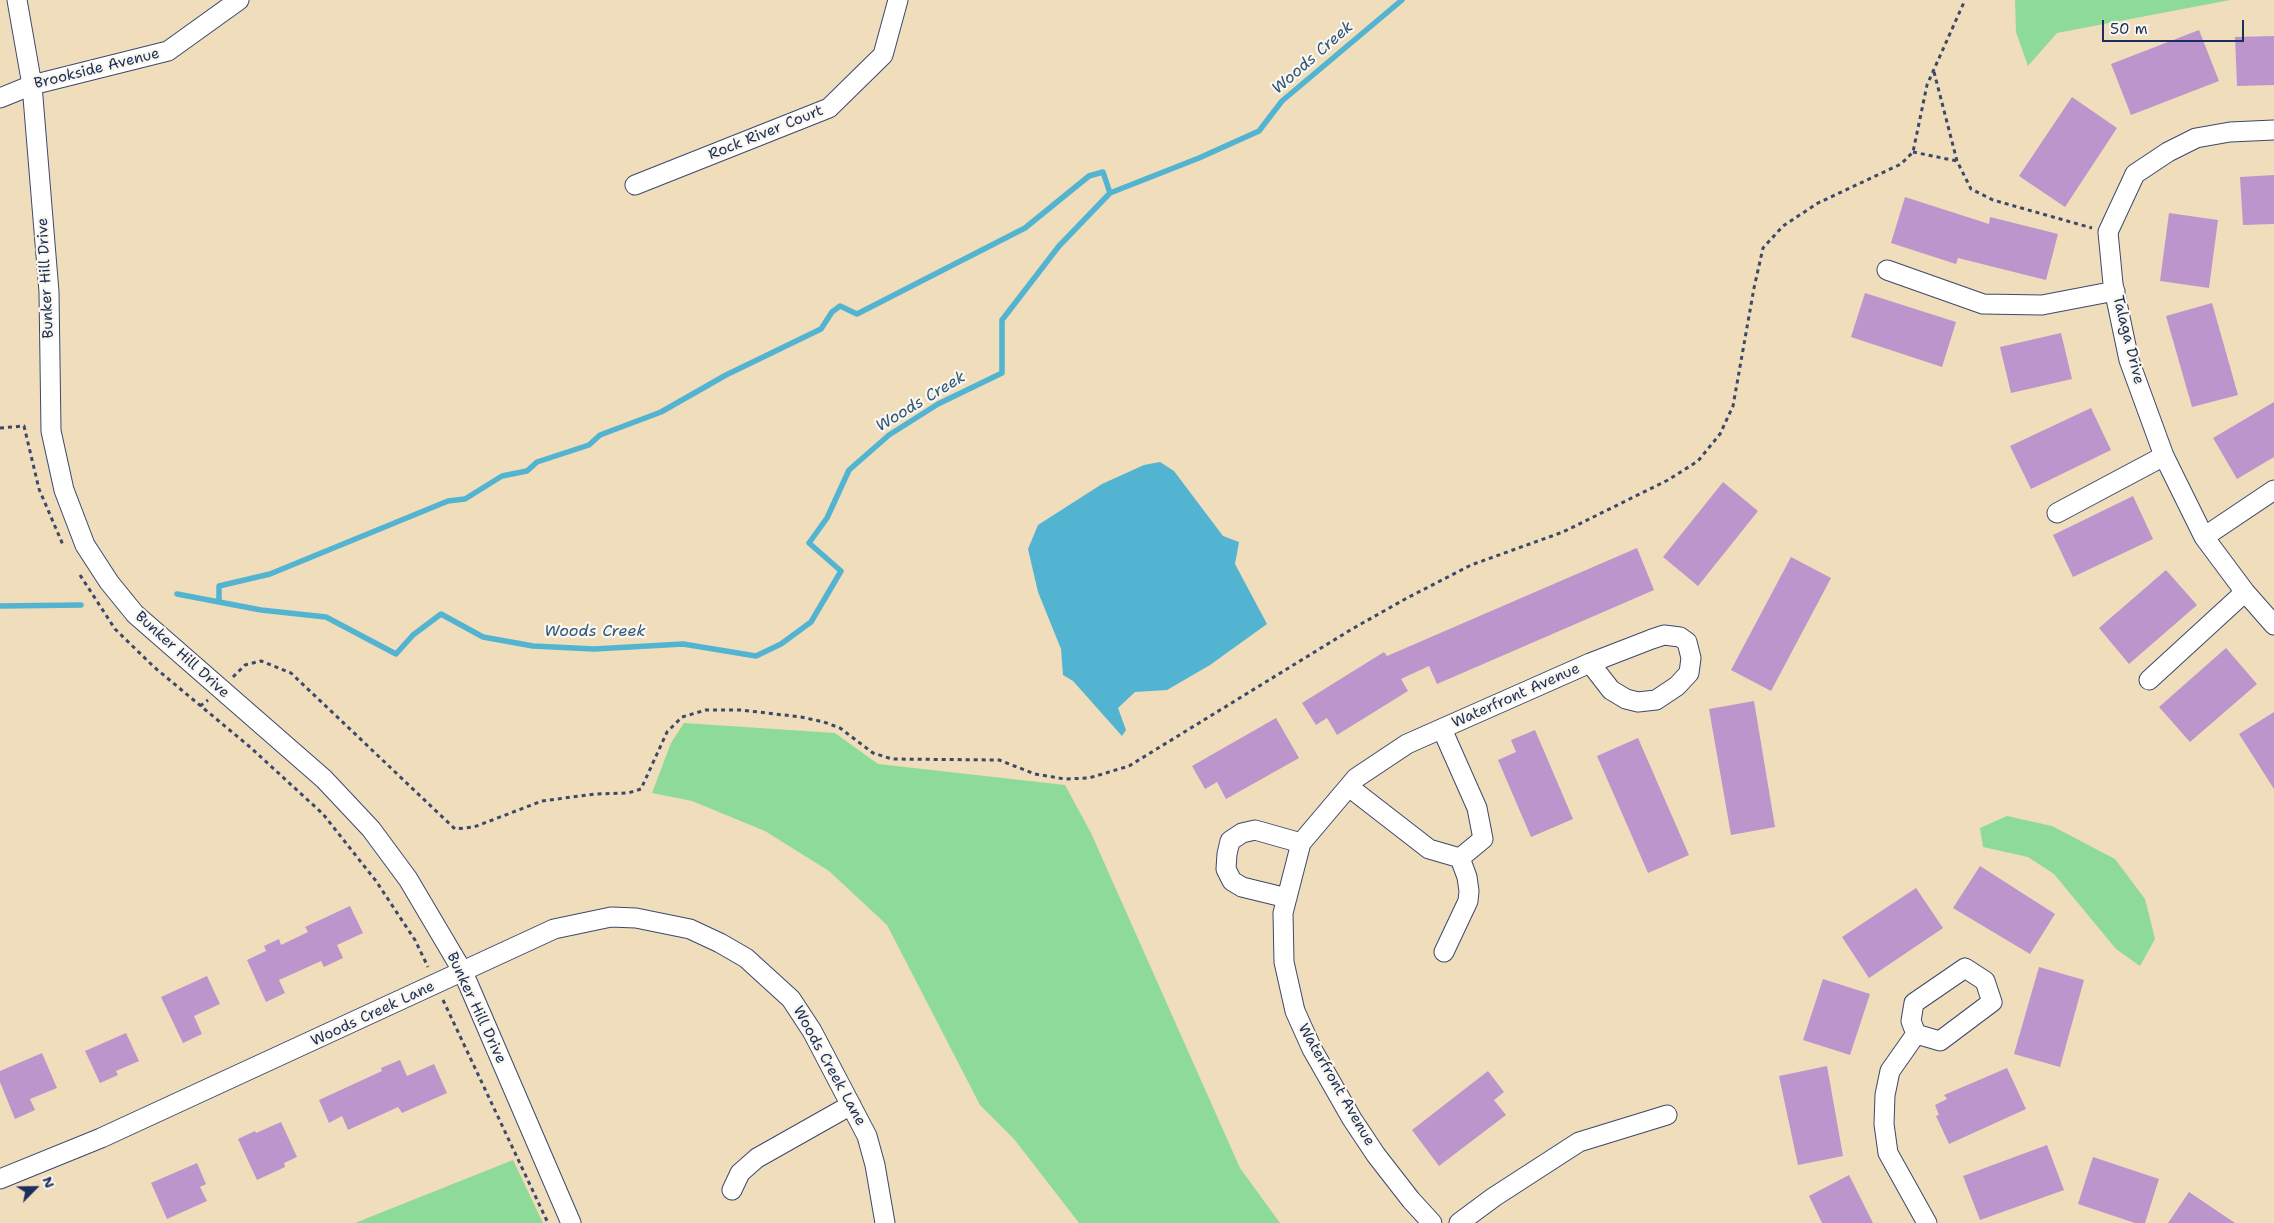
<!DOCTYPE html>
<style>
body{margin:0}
#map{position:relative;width:2274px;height:1223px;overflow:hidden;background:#efddbb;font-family:"Shantell Sans",sans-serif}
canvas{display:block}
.north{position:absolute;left:10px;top:1163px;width:50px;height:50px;-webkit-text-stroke:4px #fbf7ec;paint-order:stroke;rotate:67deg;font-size:14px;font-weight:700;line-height:20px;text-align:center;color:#1b2f5e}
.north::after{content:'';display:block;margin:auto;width:18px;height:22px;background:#1b2f5e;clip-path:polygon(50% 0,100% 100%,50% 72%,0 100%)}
.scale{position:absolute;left:2102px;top:20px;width:142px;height:22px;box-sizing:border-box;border:2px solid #1b2f5e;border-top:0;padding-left:6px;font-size:15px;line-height:18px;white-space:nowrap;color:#1b2f5e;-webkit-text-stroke:4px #fbf7ec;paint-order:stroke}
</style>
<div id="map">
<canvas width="2274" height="1223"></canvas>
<div class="north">N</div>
<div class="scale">50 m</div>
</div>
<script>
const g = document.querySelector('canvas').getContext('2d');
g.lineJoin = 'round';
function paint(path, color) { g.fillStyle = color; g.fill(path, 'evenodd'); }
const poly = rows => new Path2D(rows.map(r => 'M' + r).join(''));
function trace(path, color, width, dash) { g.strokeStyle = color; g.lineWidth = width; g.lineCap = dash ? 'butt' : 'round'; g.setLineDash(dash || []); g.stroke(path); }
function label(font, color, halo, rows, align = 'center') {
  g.font = font + ' "Shantell Sans",sans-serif'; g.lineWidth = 4.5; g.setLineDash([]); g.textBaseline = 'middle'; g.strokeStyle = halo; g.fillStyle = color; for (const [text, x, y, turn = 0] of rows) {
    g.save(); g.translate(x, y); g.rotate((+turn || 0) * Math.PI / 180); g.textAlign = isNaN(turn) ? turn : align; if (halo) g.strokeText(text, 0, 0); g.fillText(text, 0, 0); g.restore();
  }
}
paint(poly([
 [2015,0,2230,0,2057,33,2028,66,2016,32],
 [684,723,835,733,878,764,1065,785,1091,833,1240,1168,1280,1223,1079,1223,1014,1139,980,1105,887,925,829,871,765,831,692,801,652,793,671,743],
 [2007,816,2052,826,2115,859,2145,899,2155,939,2140,966,2116,949,2054,874,2028,857,1983,847,1980,828],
 [513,1160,543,1223,355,1223]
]), '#8edb99');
paint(poly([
 [1160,462,1174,471,1223,536,1239,542,1235,564,1267,624,1210,665,1167,690,1135,692,1118,708,1126,730,1122,736,1073,681,1063,675,1061,649,1038,592,1028,549,1038,525,1102,484,1144,465]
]), '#52b4d1');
trace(poly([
 [177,594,261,610,326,617,396,654,413,635,441,614,483,637,533,646,594,649,683,644,756,656,781,644,811,622,841,571,809,543,827,518,849,470,889,435,938,404,1002,373,1002,320,1059,246,1110,193,1199,158,1259,131,1282,101,1402,0],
 [219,602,219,586,270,574,448,501,465,499,502,476,527,471,537,462,589,445,600,435,661,412,726,375,821,329,832,312,840,306,857,314,1025,228,1089,176,1103,172,1110,193],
 [0,606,81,605]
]), '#52b4d1', 5.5);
paint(poly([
 [2199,30,2219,81,2131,115,2111,64],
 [2274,36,2274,85,2237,86,2235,37],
 [2072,97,2117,128,2065,207,2019,176],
 [2274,175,2274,224,2243,225,2240,177],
 [1905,197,1989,224,1990,217,2058,234,2046,280,1958,258,1956,264,1891,243],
 [2169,213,2218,220,2209,288,2160,281],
 [1865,293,1956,322,1942,367,1851,337],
 [2212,303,2238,395,2192,407,2166,316],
 [2061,333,2072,379,2011,393,2000,347],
 [2274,402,2274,457,2237,479,2213,438],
 [2091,408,2111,450,2031,489,2010,446],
 [1723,482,1758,511,1698,586,1663,557],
 [2133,496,2153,539,2073,577,2053,535],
 [1637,548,1654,590,1437,684,1429,666,1401,679,1408,691,1337,735,1327,718,1316,725,1302,703,1384,652,1387,656],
 [1791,557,1831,578,1771,691,1731,670],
 [2166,570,2197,605,2129,664,2099,628],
 [2226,648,2257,684,2190,742,2159,707],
 [1754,701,1775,827,1731,835,1709,709],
 [2274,712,2274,789,2239,734],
 [1276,718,1299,758,1226,799,1217,782,1205,789,1192,766],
 [1535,730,1573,819,1531,837,1498,760,1516,752,1511,740],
 [1638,738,1689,855,1648,873,1597,756],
 [1980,866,2055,914,2030,954,1953,908],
 [1916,888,1943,928,1869,978,1842,937],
 [350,906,363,933,337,945,343,958,324,967,321,961,279,980,285,993,266,1002,247,960,266,951,264,946,279,939,281,945,308,932,305,927],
 [2039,967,2084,980,2060,1067,2014,1054],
 [207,976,220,1004,194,1016,202,1034,183,1043,161,997],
 [1823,979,1870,994,1850,1055,1803,1040],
 [126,1033,139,1061,116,1071,118,1075,100,1083,85,1051],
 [42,1053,57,1088,30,1099,35,1110,15,1119,0,1082,0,1071],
 [400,1060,407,1076,434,1064,447,1093,402,1113,398,1107,348,1130,342,1116,329,1123,319,1100,382,1071,381,1068],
 [1827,1066,1843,1156,1798,1165,1779,1076],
 [2007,1068,2026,1109,1949,1144,1936,1116,1939,1115,1935,1105,1947,1099,1944,1095],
 [1488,1071,1504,1092,1494,1100,1506,1115,1439,1166,1412,1130],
 [281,1122,297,1157,284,1163,285,1167,257,1180,238,1139,255,1131,256,1133],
 [2047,1145,2064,1190,1980,1220,1963,1176],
 [2093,1157,2159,1179,2145,1223,2135,1223,2078,1204],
 [197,1163,206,1184,200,1187,207,1201,167,1219,151,1183],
 [1849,1175,1873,1223,1822,1223,1809,1196],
 [2189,1192,2235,1223,2168,1223]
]), '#bd95cd');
const minor = poly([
 [17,0,32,85,49,292,51,431,64,490,85,545,109,582,135,614,324,779,371,829,408,879,463,972,571,1223],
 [0,98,32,85,168,51,239,0],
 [2274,130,2230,132,2196,138,2168,152,2135,174,2108,232,2113,284,2129,360,2164,456,2204,537,2245,592,2274,625],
 [635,185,829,108,883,55,898,0],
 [1887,270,1983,304,2042,305,2115,291],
 [2057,513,2164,456],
 [2204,537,2274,490],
 [2149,680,2245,592],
 [1349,787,1429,849,1460,858,1483,839,1477,808,1442,729],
 [1287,898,1242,887,1232,881,1226,869,1227,854,1230,841,1242,833,1255,830,1301,843],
 [1444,952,1468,901,1469,891,1467,877,1460,858],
 [1965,968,1985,981,1992,1002,1940,1041,1916,1034,1911,1021,1914,1003,1965,968],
 [1916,1034,1890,1071,1885,1095,1884,1124,1888,1153,1927,1223],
 [0,1179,101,1138,554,929,611,917,636,918,690,929,720,943,746,958,791,999,812,1031,867,1136,875,1165,885,1223],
 [732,1190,740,1173,757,1158,851,1105],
 [1432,1223,1411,1200,1376,1155,1352,1119,1312,1049,1295,1011,1284,962,1283,913,1301,843,1356,778,1407,744,1590,663,1652,639,1664,635,1680,637,1687,642,1691,658,1689,673,1677,686,1656,700,1638,702,1626,699,1611,690,1590,663],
 [1459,1223,1494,1197,1579,1142,1667,1115]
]);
trace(minor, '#3b496c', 21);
trace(poly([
 [1934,72,1957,161,1971,189,1993,200,2092,228],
 [1913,152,1957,161],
 [0,428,24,426,39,489,63,545],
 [80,575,115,629,154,667,250,747,323,814,376,881,415,940,428,967],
 [233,677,245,665,261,661,291,673,455,829,474,827,542,801,595,794,628,793,641,789,667,732,682,717,706,710,741,710,801,717,824,722,840,728,873,753,892,759,999,760,1035,774,1065,779,1089,778,1129,766,1352,629,1407,598,1471,565,1563,532,1668,480,1698,461,1720,434,1733,406,1754,288,1763,248,1783,226,1818,203,1901,164,1913,152,1927,85,1965,0],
 [200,706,208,700],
 [443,1000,548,1223]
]), '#3b496c', 3, [4, 4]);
trace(minor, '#fff', 19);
label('15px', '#1b2f5e', '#fbf7ec', [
 ["Brookside Avenue",97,69,-14],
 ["Rock River Court",766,133,-22],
 ["Bunker Hill Drive",46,278,-93],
 ["Talaga Drive",2128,340,76],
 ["Bunker Hill Drive",182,655,42],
 ["Waterfront Avenue",1516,696,-24],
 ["Bunker Hill Drive",476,1008,65],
 ["Woods Creek Lane",373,1014,-25],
 ["Woods Creek Lane",829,1066,61],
 ["Waterfront Avenue",1336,1085,60]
]);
label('italic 16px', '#2c5780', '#fbf7ec', [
 ["Woods Creek",1313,58,-41],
 ["Woods Creek",921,402,-31],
 ["Woods Creek",595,632]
]);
</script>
